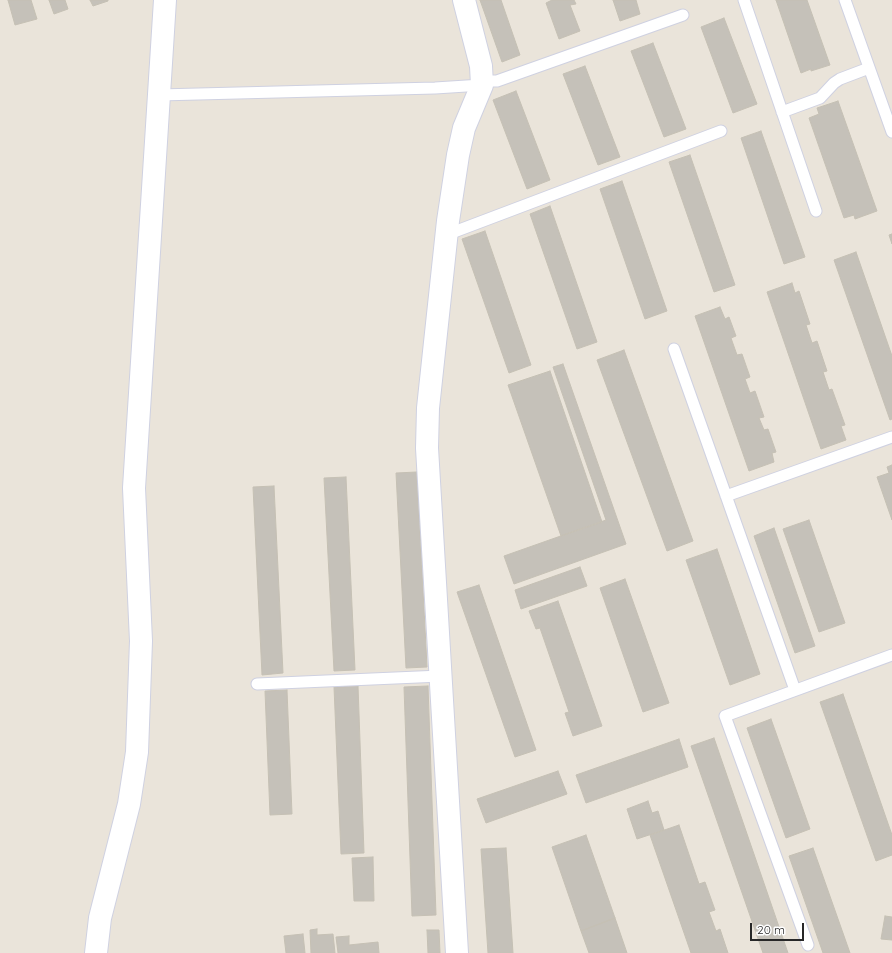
<!DOCTYPE html>
<style>
body{margin:0}
#map{position:relative;width:892px;height:953px;overflow:hidden;background:#eae4da;font-family:Quicksand,sans-serif}
canvas{display:block}
.scale{position:absolute;left:750px;top:923px;width:54px;height:18px;box-sizing:border-box;border:2px solid #282828;border-top:0;padding-left:5px;font-size:12px;line-height:14px;white-space:nowrap;color:#282828;-webkit-text-stroke:3px #fff;paint-order:stroke}
</style>
<div id="map">
<canvas width="892" height="953"></canvas>
<div class="scale">20 m</div>
</div>
<script>
const g = document.querySelector('canvas').getContext('2d');
g.lineJoin = 'round';
function paint(path, color) { g.fillStyle = color; g.fill(path, 'evenodd'); }
const poly = rows => new Path2D(rows.map(r => 'M' + r).join(''));
function trace(path, color, width, dash) { g.strokeStyle = color; g.lineWidth = width; g.lineCap = dash ? 'butt' : 'round'; g.setLineDash(dash || []); g.stroke(path); }
const building = poly([
 [8,0,31,0,37,19,15,25,8,0],
 [49,0,65,0,68,9,54,14,49,0],
 [90,0,108,0,108,1,93,6,90,0],
 [480,0,501,0,520,55,502,62,480,0],
 [552,0,574,0,576,4,570,5,580,31,559,39,546,3,552,0],
 [613,0,636,0,640,14,620,21,613,0],
 [776,0,807,0,830,65,811,71,811,69,801,73,776,0],
 [724,18,757,104,733,113,701,27,724,18],
 [653,43,686,129,664,137,631,51,653,43],
 [585,66,620,157,598,165,563,74,585,66],
 [516,91,550,180,527,189,493,100,516,91],
 [838,101,877,211,855,219,854,215,844,218,809,118,819,114,817,108,838,101],
 [761,131,805,257,784,264,741,138,761,131],
 [690,155,735,285,714,292,669,162,690,155],
 [622,181,667,311,645,319,600,189,622,181],
 [550,206,597,342,577,349,530,214,550,206],
 [485,231,531,365,509,373,462,239,485,231],
 [892,234,892,244,889,235,892,234],
 [856,252,892,356,892,419,890,420,834,260,856,252],
 [792,283,795,293,799,291,810,324,806,325,812,343,817,341,827,371,823,372,829,390,832,389,845,425,841,426,846,440,821,449,767,292,792,283],
 [720,307,725,319,729,317,736,336,731,338,737,355,742,354,750,377,745,379,750,393,755,391,764,417,759,418,764,430,768,429,776,452,772,453,774,462,749,471,695,316,720,307],
 [624,350,693,541,667,551,597,360,624,350],
 [563,364,626,544,514,584,504,556,606,520,553,367,563,364],
 [550,371,602,522,561,536,508,385,550,371],
 [892,465,892,520,877,477,889,473,887,467,892,465],
 [417,472,427,667,406,668,396,473,417,472],
 [346,477,355,670,334,671,324,478,346,477],
 [274,486,283,673,262,675,253,487,274,486],
 [809,520,845,623,819,632,783,529,809,520],
 [774,528,815,646,795,653,754,536,774,528],
 [717,549,760,674,730,685,686,560,717,549],
 [580,567,587,586,521,609,515,590,580,567],
 [625,579,669,703,643,712,600,588,625,579],
 [479,585,536,750,515,757,457,592,479,585],
 [558,601,602,726,573,736,565,713,569,712,540,628,536,629,529,611,558,601],
 [358,686,364,853,341,854,334,687,358,686],
 [428,686,436,915,412,916,404,687,428,686],
 [287,690,292,814,270,815,265,691,287,690],
 [843,694,892,835,892,855,876,861,820,702,843,694],
 [771,719,810,829,786,838,747,728,771,719],
 [714,738,788,953,763,953,691,746,714,738],
 [679,739,688,767,586,803,576,775,679,739],
 [558,771,567,794,486,823,477,799,558,771],
 [648,801,652,813,658,811,664,830,637,839,627,809,648,801],
 [679,825,699,884,705,882,715,910,709,912,716,931,720,929,728,953,691,953,650,835,679,825],
 [586,835,615,918,581,931,552,847,586,835],
 [506,848,513,953,488,953,481,849,506,848],
 [813,848,850,953,823,953,789,856,813,848],
 [373,857,374,901,354,901,352,858,373,857],
 [885,916,892,917,892,940,881,939,885,916],
 [615,918,627,953,589,953,581,931,615,918],
 [317,929,317,935,333,934,335,953,311,953,310,930,317,929],
 [427,930,439,930,440,953,428,953,427,930],
 [303,934,305,953,286,953,284,936,303,934],
 [349,936,349,945,378,942,379,953,338,953,336,937,349,936]
]);
paint(building, '#c5c1b9');
trace(building, '#c5c0b4', 1);
const service = poly([
 [744,0,816,211],
 [845,0,892,132],
 [481,81,497,81,683,15],
 [159,95,435,88,482,85],
 [782,112,820,98,834,83,840,79,869,68],
 [446,235,721,131],
 [674,349,795,690],
 [726,496,892,437],
 [257,684,441,676],
 [808,945,725,716,892,655]
]);
const minor = poly([
 [96,953,100,918,129,804,137,752,141,641,134,488,165,0],
 [457,953,427,448,428,408,448,221,458,155,464,128,482,85,481,66,464,0]
]);
trace(service, '#cfd1e1', 13);
trace(minor, '#cfd1e1', 24);
trace(service, '#fff', 11);
trace(minor, '#fff', 22);
</script>
